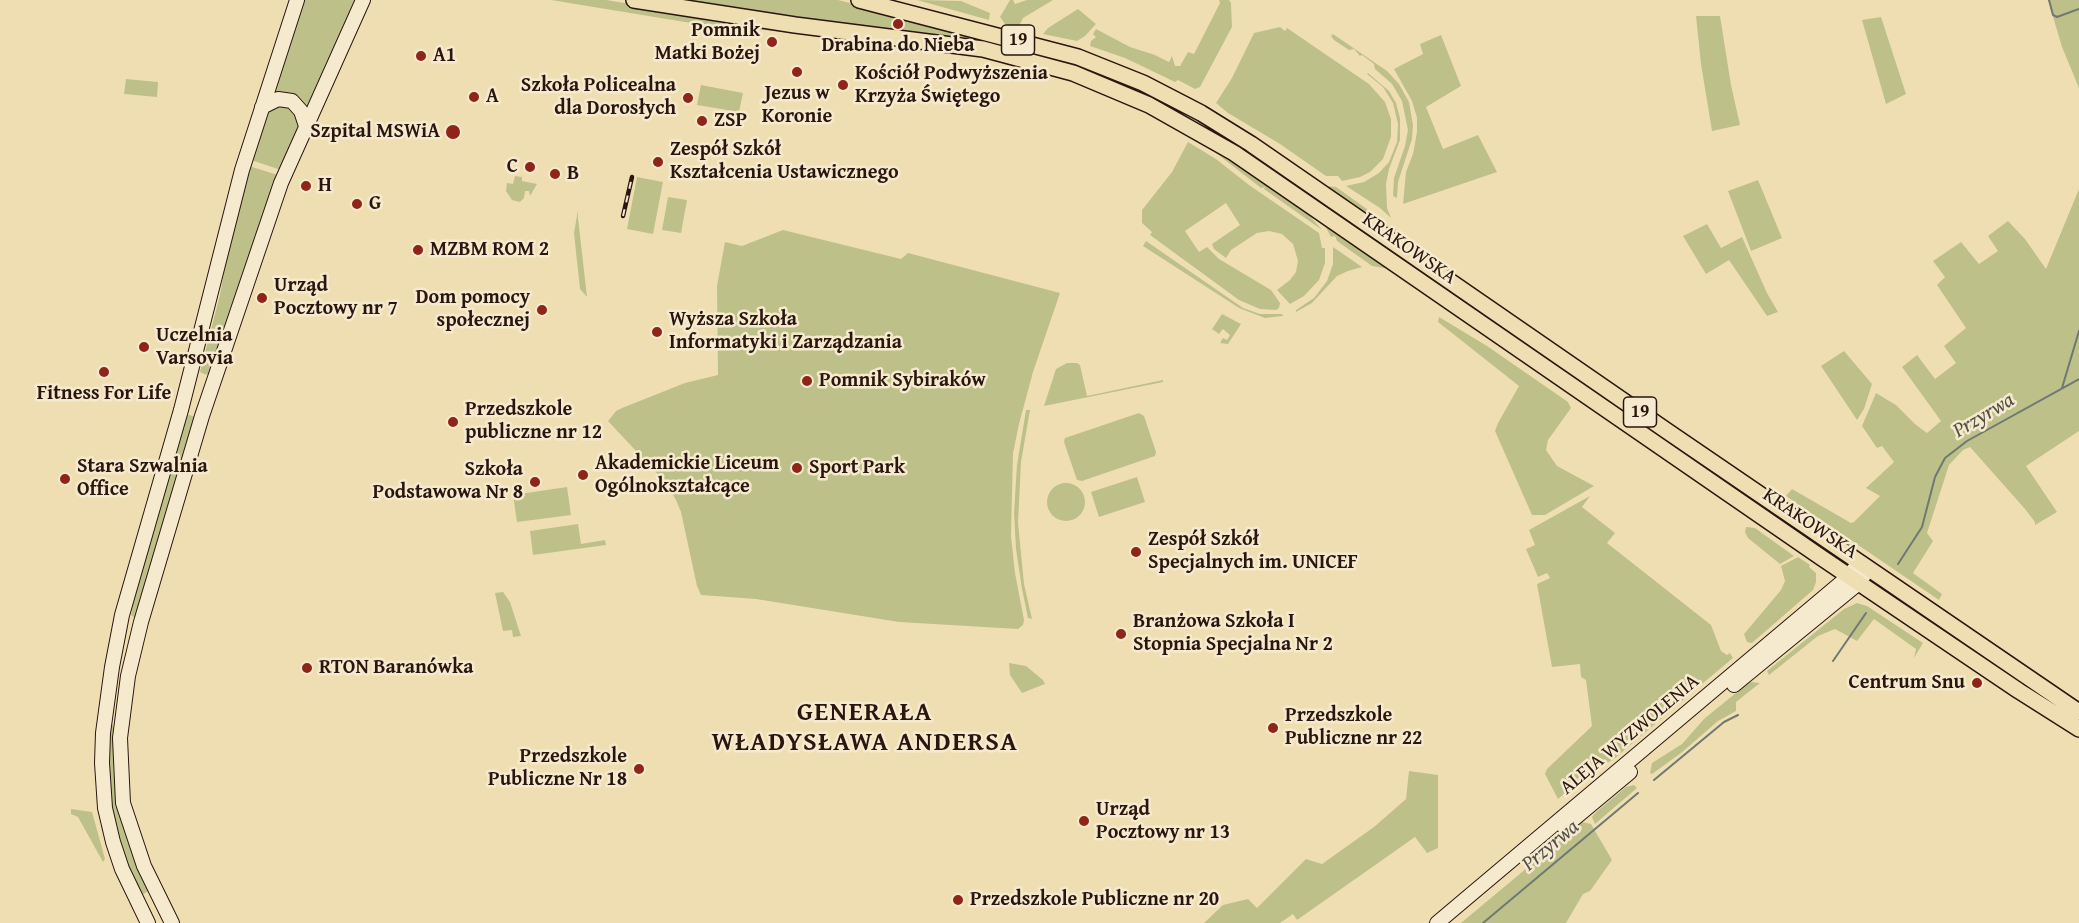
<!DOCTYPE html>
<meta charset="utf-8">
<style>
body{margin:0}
canvas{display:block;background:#f0deb3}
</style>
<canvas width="2079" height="923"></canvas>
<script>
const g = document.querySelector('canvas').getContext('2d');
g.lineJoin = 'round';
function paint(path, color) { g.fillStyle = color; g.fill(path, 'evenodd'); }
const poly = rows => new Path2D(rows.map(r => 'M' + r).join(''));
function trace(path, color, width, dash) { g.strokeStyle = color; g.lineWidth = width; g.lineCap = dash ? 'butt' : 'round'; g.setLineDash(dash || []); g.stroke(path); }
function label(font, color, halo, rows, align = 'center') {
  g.font = font + ' "Gentium Book Plus",serif'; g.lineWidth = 5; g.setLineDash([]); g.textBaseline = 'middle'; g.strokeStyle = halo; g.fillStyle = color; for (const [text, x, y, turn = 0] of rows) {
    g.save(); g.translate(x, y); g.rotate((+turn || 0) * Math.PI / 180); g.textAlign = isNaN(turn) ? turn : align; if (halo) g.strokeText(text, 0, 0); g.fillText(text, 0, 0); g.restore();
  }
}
paint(poly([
 [303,0,356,0,307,111,271,97],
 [551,0,606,0,825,36,691,23],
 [666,0,838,0,986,37,984,44],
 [917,0,961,1,990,13,989,20],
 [1010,0,1013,0,1015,4,1027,0,1053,0,1023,18,1019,26,1005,24,1000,17],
 [1219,0,1229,0,1231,3,1232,27,1200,87,1195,89,1178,80,1175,82,1125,58,1090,46,1091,41,1096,37,1093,34,1096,29,1130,47,1155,55,1169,62,1172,56,1175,66,1180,66,1188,52,1194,54,1220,3],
 [2048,0,2079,0,2079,88,2062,47],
 [1078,9,1096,24,1085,36,1077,41,1043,34,1048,28],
 [1720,16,1731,85,1740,125,1712,131,1701,64,1696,16],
 [1881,17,1906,94,1886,104,1862,20],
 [1280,27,1285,31,1287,28,1369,84,1385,102,1391,119,1391,137,1383,159,1370,172,1360,177,1342,181,1338,176,1326,176,1280,144,1228,113,1216,103,1232,78,1254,33],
 [1333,34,1387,71,1399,84,1409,102,1413,125,1412,139,1398,182,1397,198,1393,196,1394,178,1405,146,1408,130,1402,101,1392,84,1375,69,1374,64,1362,55,1360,56,1354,49,1349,50,1334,40,1331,36],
 [1441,35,1461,86,1426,107,1443,149,1478,135,1497,172,1403,204,1406,172,1413,154,1417,132,1417,118,1412,101,1394,69,1423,54,1420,44],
 [1368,73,1389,91,1396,103,1400,118,1400,140,1389,169,1386,184,1387,208,1391,218,1380,208,1346,186,1364,182,1379,173,1389,162,1397,142,1398,124,1393,103,1383,87,1367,74],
 [126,79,158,82,157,97,124,94],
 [701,85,743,93,739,112,697,105],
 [283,103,295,110,300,126,281,170,251,160,268,108],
 [1210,124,1613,400,1609,406,1206,129],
 [1194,140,1216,151,1308,214,1322,230,1264,189,1265,187,1261,188,1216,153],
 [1188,142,1216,159,1249,185,1319,233,1322,248,1325,248,1325,263,1319,280,1304,296,1290,304,1277,290,1290,280,1296,272,1298,261,1293,244,1282,234,1269,231,1257,233,1231,250,1226,258,1214,249,1212,244,1240,225,1226,203,1185,231,1199,252,1207,247,1219,259,1271,290,1280,303,1279,308,1276,310,1260,309,1239,300,1150,235,1152,232,1142,223,1142,210,1172,172],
 [249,166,278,175,210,375,204,374,200,372,220,295,229,243],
 [515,176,522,177,522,181,537,184,530,196,529,191,525,191,524,198,520,202,512,200,506,191,507,183,513,184],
 [637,177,663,182,653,234,627,229],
 [1758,180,1782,238,1751,251,1728,191],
 [1326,186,1336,187,1371,212,1386,225,1391,228,1394,226,1403,241,1325,187],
 [2079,189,2079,431,2026,466,2057,512,2035,525,2035,522,2025,509,1970,447,1963,450,1949,465,1927,533,1933,541,1913,573,1942,594,1939,600,1786,496,1792,489,1851,523,1854,522,1880,496,1866,488,1894,462,1882,446,1877,448,1862,426,1876,393,1896,405,1915,424,1927,433,1941,421,1902,367,1917,355,1935,379,1956,363,1944,346,1966,328,1937,285,1945,277,1933,261,1961,242,1979,264,1998,251,1988,236,2008,221,2025,239,2046,269],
 [668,197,687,200,681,233,662,230],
 [578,210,578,218,587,297,580,289,574,233],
 [1324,224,1389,269,1372,266,1337,241,1335,236,1331,237],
 [1707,224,1721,248,1742,237,1767,293,1778,312,1767,316,1729,260,1706,274,1683,236],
 [783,230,901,259,908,253,1060,293,1033,372,1019,424,1013,453,1011,536,1015,573,1024,620,1023,625,1018,629,899,622,756,599,701,595,697,586,681,512,676,500,665,482,608,421,616,411,622,408,685,383,718,375,717,286,725,242,742,246],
 [1146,241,1243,308,1260,314,1282,314,1283,316,1265,318,1239,308,1143,246],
 [1333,247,1362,267,1348,271,1337,276,1312,303,1296,312,1296,310,1314,298,1327,281,1333,264],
 [1222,314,1241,324,1228,344,1220,343,1223,338,1227,340,1230,335,1223,329,1219,334,1212,329],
 [1439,317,1487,346,1568,402,1571,408,1548,440,1546,450,1557,466,1594,486,1545,515,1532,515,1495,431,1498,423,1519,386,1438,322],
 [1844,351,1872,384,1864,409,1857,420,1821,366],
 [1067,363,1077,363,1080,365,1087,396,1163,380,1163,382,1044,406,1056,369],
 [1026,410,1030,410,1021,462,1018,523,1024,584,1032,619,1028,618,1022,589,1016,549,1014,513,1017,465],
 [1139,413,1144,416,1156,452,1155,456,1082,481,1077,480,1064,442,1065,438],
 [185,414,197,417,137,618,135,618,131,615,139,571],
 [1668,440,1826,545,1822,551,1666,443],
 [1137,477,1145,502,1099,517,1091,492],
 '1047 502a19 19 0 1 1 38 0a19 19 0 1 1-38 0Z',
 [567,487,571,515,517,522,513,495],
 [1590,496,1582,507,1615,533,1607,543,1711,625,1721,651,1727,655,1730,653,1733,658,1702,684,1698,680,1692,686,1695,690,1614,759,1586,775,1558,799,1545,774,1547,769,1592,726,1586,680,1581,677,1580,664,1552,667,1537,584,1550,578,1547,573,1538,577,1526,549,1535,545,1529,530],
 [578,524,581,544,605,540,606,545,533,555,530,531],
 [1746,527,1755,528,1794,556,1780,564,1748,538,1745,532],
 [1798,557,1810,565,1809,567,1816,573,1816,582,1813,590,1752,643,1747,642,1744,634,1781,590,1785,581,1781,566],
 [503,592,510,602,521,636,513,637,512,630,503,631,495,593],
 [1857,603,1867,606,1923,643,1914,658,1916,649,1874,619,1857,641,1835,629,1818,636,1769,675,1767,671,1844,609],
 [1009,663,1026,666,1043,680,1045,684,1022,693,1010,675],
 [1751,682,1760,683,1736,702,1736,711,1718,721,1681,753,1652,774,1650,773,1652,763,1682,744,1704,719,1748,683],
 [111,725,113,725,113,728,114,776,117,808,150,890,142,895,127,869,113,819,108,772,108,741],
 [1409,771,1438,775,1438,848,1427,853,1415,837,1297,920,1293,914,1280,923,1204,923,1223,905,1248,899,1257,908,1306,859,1322,864,1374,827,1406,799],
 [1634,785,1637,788,1595,824,1592,817,1595,813,1626,787],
 [71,809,92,812,105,859,103,862,78,817,71,814],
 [1582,822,1591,824,1612,860,1590,891,1583,894,1566,923,1461,923]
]), '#bec089');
trace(poly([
 [2049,0,2053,15,2057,17,2079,9],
 [2062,388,2079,331],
 [1898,564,1922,527,1935,477,1945,458,1967,441,2079,379],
 [1833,661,1866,613],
 [1654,780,1724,722,1738,715],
 [1483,923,1638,793]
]), '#6e7972', 2);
const secondary = poly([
 [262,107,278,99,292,101,301,111,306,126],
 [1734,685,1855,586,1869,569],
 [1564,827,1630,772],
 [148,923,122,869,113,842,105,808,102,763,103,733,112,667,122,615,181,410,242,170,297,0],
 [172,923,144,866,123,803,120,738,128,676,141,622,202,416,281,183,363,0],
 [1437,923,1849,576,1854,569]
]);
const primary = poly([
 [634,0,795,25,983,49,1073,73,1149,105,1234,153,1822,558,2019,691,2079,729],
 [859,0,1078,57,1143,83,1201,113,1251,144,1667,431,2079,712]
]);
trace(secondary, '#2a160e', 16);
trace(primary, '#2a160e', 18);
trace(secondary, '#f5eace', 14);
trace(primary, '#f0deb3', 15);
const rail = poly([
 [623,216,632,177]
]);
trace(rail, '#2a160e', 4.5);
trace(rail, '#f5eace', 2, [7]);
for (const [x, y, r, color] of [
 [898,24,6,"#8f2418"],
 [772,42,6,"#8f2418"],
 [421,56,6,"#8f2418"],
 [797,72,6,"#8f2418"],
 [843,85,6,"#8f2418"],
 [474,97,6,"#8f2418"],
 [688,98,6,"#8f2418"],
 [702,121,6,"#8f2418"],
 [453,132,8,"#8f2418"],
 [658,162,6,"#8f2418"],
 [530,167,6,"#8f2418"],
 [555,174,6,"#8f2418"],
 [306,186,6,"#8f2418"],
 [357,204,6,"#8f2418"],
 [418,250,6,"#8f2418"],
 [262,298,6,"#8f2418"],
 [542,310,6,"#8f2418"],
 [657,332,6,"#8f2418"],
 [144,347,6,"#8f2418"],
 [104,372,6,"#8f2418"],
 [807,381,6,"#8f2418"],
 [453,422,6,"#8f2418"],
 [797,468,6,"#8f2418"],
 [583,475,6,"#8f2418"],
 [65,479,6,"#8f2418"],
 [535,482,6,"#8f2418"],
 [1136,552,6,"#8f2418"],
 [1121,634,6,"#8f2418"],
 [307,668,6,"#8f2418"],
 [1977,683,6,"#8f2418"],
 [1273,728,6,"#8f2418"],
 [639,769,6,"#8f2418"],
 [1084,821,6,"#8f2418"],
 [958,900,6,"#8f2418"]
]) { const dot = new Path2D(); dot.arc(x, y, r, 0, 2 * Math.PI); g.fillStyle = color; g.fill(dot); trace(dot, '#f5eace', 2); }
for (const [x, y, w] of [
 [1018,40,33],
 [1640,412,33]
]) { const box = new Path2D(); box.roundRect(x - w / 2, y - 15, w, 30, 4.5); g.fillStyle = '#f5eace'; g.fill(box); trace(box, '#2a160e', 1.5); }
label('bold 18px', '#2a160e', null, [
 ["19",1018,40],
 ["19",1640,412]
]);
label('bold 20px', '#2a160e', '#f5eace', [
 ["Pomnik",760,31,"right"],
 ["Matki Bożej",760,54,"right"],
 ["Drabina do Nieba",898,46,"center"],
 ["A1",433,56],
 ["Kościół Podwyższenia",855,74],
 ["Krzyża Świętego",855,97],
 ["Szkoła Policealna",676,86,"right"],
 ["dla Dorosłych",676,109,"right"],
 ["Jezus w",797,94,"center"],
 ["Koronie",797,117,"center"],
 ["A",486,97],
 ["ZSP",714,121],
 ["Szpital MSWiA",440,132,"right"],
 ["Zespół Szkół",670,150],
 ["Kształcenia Ustawicznego",670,173],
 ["C",518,167,"right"],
 ["B",567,174],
 ["H",318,186],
 ["G",369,204],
 ["MZBM ROM 2",430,250],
 ["Urząd",274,286],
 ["Pocztowy nr 7",274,309],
 ["Dom pomocy",530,298,"right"],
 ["społecznej",530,321,"right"],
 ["Wyższa Szkoła",669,320],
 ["Informatyki i Zarządzania",669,343],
 ["Uczelnia",156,336],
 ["Varsovia",156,359],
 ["Pomnik Sybiraków",819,381],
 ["Fitness For Life",104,394,"center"],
 ["Przedszkole",465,410],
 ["publiczne nr 12",465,433],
 ["Akademickie Liceum",595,464],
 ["Ogólnokształcące",595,487],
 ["Stara Szwalnia",77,467],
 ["Office",77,490],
 ["Sport Park",809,468],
 ["Szkoła",523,470,"right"],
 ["Podstawowa Nr 8",523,493,"right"],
 ["Zespół Szkół",1148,540],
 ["Specjalnych im. UNICEF",1148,563],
 ["Branżowa Szkoła I",1133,622],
 ["Stopnia Specjalna Nr 2",1133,645],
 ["RTON Baranówka",319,668],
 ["Centrum Snu",1965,683,"right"],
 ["Przedszkole",1285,716],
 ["Publiczne nr 22",1285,739],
 ["Przedszkole",627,757,"right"],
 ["Publiczne Nr 18",627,780,"right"],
 ["Urząd",1096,810],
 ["Pocztowy nr 13",1096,833],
 ["Przedszkole Publiczne nr 20",970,900]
], 'left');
label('20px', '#2a160e', '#f5eace', [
 ["KRAKOWSKA",1409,249,35],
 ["KRAKOWSKA",1810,524,34],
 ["ALEJA WYZWOLENIA",1630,735,-40]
]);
label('italic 21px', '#525048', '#f5eace', [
 ["Przyrwa",1984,416,-31],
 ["Przyrwa",1551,846,-40]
]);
g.letterSpacing = '1.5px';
label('bold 26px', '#2a160e', '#f5eace', [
 ["GENERAŁA",865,713],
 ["WŁADYSŁAWA ANDERSA",865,743]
]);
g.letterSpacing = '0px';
</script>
